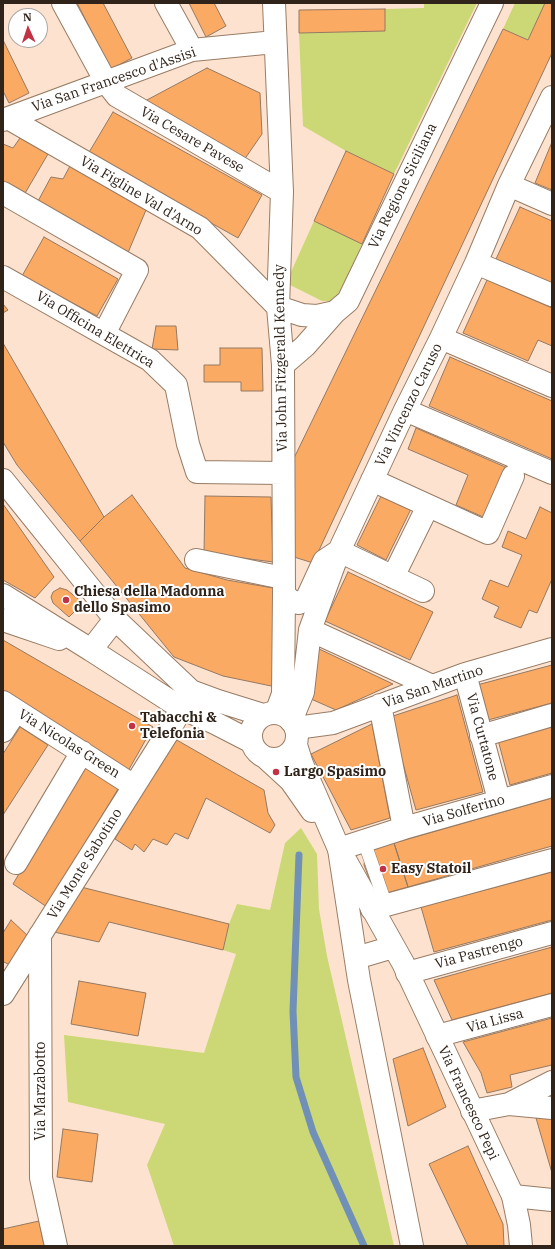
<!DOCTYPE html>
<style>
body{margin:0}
#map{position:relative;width:555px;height:1249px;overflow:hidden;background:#fde3cf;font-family:"IBM Plex Serif",serif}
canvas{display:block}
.frame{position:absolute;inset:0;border:4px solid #30241a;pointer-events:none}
.north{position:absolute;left:8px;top:8px;width:40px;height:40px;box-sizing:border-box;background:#fff;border:1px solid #aca7a3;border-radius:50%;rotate:357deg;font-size:11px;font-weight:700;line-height:16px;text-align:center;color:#30241a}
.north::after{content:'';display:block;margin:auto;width:14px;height:18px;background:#c23244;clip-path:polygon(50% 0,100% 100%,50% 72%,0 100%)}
</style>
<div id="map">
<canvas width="555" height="1249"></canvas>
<div class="frame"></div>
<div class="north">N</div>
</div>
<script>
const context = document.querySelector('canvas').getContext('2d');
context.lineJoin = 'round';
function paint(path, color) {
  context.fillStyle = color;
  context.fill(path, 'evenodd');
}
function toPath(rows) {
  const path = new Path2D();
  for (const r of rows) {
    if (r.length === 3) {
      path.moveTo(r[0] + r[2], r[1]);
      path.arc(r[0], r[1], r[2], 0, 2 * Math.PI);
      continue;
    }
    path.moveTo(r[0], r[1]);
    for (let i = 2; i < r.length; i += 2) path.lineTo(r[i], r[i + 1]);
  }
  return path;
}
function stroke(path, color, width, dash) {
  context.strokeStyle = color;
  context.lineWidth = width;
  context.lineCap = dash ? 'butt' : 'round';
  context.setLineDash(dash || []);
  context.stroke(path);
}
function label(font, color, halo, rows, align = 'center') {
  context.font = font + ' "IBM Plex Serif",serif';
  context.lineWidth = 4;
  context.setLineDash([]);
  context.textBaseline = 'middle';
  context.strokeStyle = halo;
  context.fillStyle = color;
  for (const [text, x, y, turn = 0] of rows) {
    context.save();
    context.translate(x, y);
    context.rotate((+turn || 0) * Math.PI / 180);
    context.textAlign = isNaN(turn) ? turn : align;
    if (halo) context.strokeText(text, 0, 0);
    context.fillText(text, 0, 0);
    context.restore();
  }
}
paint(toPath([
 [424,3,477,3,394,174,346,151,303,126,299,33,385,31,385,9,424,8],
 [515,3,545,3,528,40,503,29],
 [314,221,362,244,339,296,330,301,322,301,286,283],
 [301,828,317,854,319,909,327,956,394,1246,174,1246,147,1165,165,1124,68,1102,64,1035,204,1053,236,954,223,950,229,924,237,904,270,910,285,843]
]), '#cbd875');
stroke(toPath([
 [299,855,293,1011,296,1077,313,1132,364,1246]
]), '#7090b8', 7);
const building = toPath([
 [77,3,103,3,132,58,111,69,77,3],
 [189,3,214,3,226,26,206,37,189,3],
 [545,3,552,3,552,53,313,563,291,556,294,458,503,29,528,40,545,3],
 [385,9,385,31,299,33,299,10,385,9],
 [3,40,29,93,9,103,3,91,3,40],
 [207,68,260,93,262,134,244,160,145,101,207,68],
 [113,112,262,195,238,238,88,154,113,112],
 [20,138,48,154,24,195,3,183,3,144,13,148,20,138],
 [552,142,552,190,535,183,552,142],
 [346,151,394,174,362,244,314,221,346,151],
 [70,166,146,210,127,255,37,203,51,177,63,179,70,166],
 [520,207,552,221,552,283,496,259,520,207],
 [44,237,118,279,97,316,22,276,44,237],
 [487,280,552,308,552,346,538,340,528,361,463,333,487,280],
 [3,304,8,310,3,313,3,304],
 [156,326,176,326,178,350,152,349,156,326],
 [3,343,104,517,80,541,17,465,3,442,3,343],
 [220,348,262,348,263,391,241,391,241,382,204,382,204,365,220,365,220,348],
 [450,357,552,401,552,459,429,406,450,357],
 [416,428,512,470,490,520,456,505,468,475,408,449,416,428],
 [382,494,411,509,386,560,357,545,382,494],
 [132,495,185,568,227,580,273,588,276,687,223,676,174,657,80,541,104,517,132,495],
 [205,496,271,497,273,562,204,553,205,496],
 [3,504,54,577,35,598,3,580,3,504],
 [540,507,552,513,552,579,537,613,529,610,521,628,494,617,499,607,482,599,490,580,508,587,522,555,502,547,508,531,526,539,540,507],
 [348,572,433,612,410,660,325,621,348,572],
 [60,588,67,590,83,603,69,617,53,603,51,597,53,592,60,588],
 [3,640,153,727,128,771,3,691,3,640],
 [315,647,393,684,336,710,311,699,315,647],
 [552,665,552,703,488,720,477,685,552,665],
 [457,695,483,792,416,810,390,717,457,695],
 [372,724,390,818,351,830,311,754,372,724],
 [552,725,552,773,510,785,498,740,552,725],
 [20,727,48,745,3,815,3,754,20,727],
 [175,739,264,790,268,813,275,825,270,833,206,798,188,839,175,833,167,845,153,839,144,852,135,844,132,850,115,839,175,739],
 [83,766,118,789,47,907,13,884,83,766],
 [552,798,552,846,408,887,394,843,552,798],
 [394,843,408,887,376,896,364,865,366,851,394,843],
 [552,872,552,920,434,952,421,907,552,872],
 [81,887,229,924,223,950,109,922,99,942,54,932,81,887],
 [11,920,28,936,10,965,4,962,3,964,3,933,11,920],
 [552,947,552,993,452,1020,434,980,552,947],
 [79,981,146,993,138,1036,71,1024,79,981],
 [552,1018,552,1065,510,1075,512,1087,487,1093,481,1073,463,1042,552,1018],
 [423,1048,446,1107,408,1126,393,1059,423,1048],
 [536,1118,552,1119,552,1173,536,1118],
 [63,1129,98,1134,92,1182,57,1177,63,1129],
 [468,1146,503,1224,504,1246,468,1246,429,1164,468,1146],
 [39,1221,44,1246,3,1246,3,1229,39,1221]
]);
paint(building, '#fbaa64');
stroke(building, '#957861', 1);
const lane = toPath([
 [364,841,386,905]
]);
const street = toPath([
 [63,3,106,82,117,96,282,192],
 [166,3,192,50],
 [274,3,282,192,278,307,283,365,284,594,283,694,276,713],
 [8,118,200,228,278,307,302,315,317,316,335,312,348,301,492,3],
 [3,120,192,50,275,42],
 [509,185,552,204],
 [3,193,137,270,104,334],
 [476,263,552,295],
 [3,277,150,360,176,385,188,444,197,472,283,473],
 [441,338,552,386],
 [283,365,305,346,335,312],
 [405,410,552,473],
 [372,480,488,533,513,476],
 [196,560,283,578],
 [393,577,428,506],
 [284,594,291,601,299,603,306,600,324,561,339,551,423,591],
 [310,630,432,686],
 [465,674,499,800],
 [3,702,134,786],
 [380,705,404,828],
 [291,721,303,692,310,630,339,551,405,410,441,338,476,263,509,185,552,97],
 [296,728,333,723,465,674,552,649],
 [3,731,16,711],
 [481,736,552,715],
 [16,863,82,752],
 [372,909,552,860],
 [40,935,41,1178,56,1246],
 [407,973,552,933],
 [3,994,167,734,190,693],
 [437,1036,552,1005],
 [509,1104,552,1082],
 [472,1111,509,1104,552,1108],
 [513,1196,552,1200],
 [412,1246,359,980,339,849,404,828,552,786]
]);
const secondary = toPath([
 [3,480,115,619],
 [3,595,91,650],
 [3,620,59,639],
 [274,736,23],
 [250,741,215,723,181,708,91,650,115,619,191,691,218,701,263,715],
 [296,745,302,764,339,849,403,963,513,1196,519,1225,521,1246],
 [267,759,291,781,312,811],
 [356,958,393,947]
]);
stroke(lane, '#997c65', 14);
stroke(street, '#997c65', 24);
stroke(secondary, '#997c65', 24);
stroke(lane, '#fff', 13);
stroke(street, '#fff', 22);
stroke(secondary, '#fff', 22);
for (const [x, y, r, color] of [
 [66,600,4,"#c23244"],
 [132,726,4,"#c23244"],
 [276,772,4,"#c23244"],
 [383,869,4,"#c23244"]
]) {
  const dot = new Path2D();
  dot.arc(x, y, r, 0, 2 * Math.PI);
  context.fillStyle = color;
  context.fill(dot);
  stroke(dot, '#fff', 1.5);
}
label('14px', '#30241a', '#fff', [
 ["Via San Francesco d'Assisi",114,80,-19],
 ["Via Cesare Pavese",192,140,30],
 ["Via Regione Siciliana",403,186,-64],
 ["Via Figline Val d'Arno",141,196,31],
 ["Via Officina Elettrica",95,330,31],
 ["Via John Fitzgerald Kennedy",281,358,-91],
 ["Via Vincenzo Caruso",409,405,-64],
 ["Via San Martino",433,687,-19],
 ["Via Curtatone",482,737,75],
 ["Via Nicolas Green",69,744,32],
 ["Via Solferino",464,811,-16],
 ["Via Monte Sabotino",85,864,-58],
 ["Via Pastrengo",479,953,-15],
 ["Via Lissa",495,1021,-15],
 ["Via Marzabotto",41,1091,-90],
 ["Via Francesco Pepi",468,1103,65]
]);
label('bold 14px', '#30241a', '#fff', [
 ["Chiesa della Madonna",74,592],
 ["dello Spasimo",74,608],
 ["Tabacchi &",140,718],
 ["Telefonia",140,734],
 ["Largo Spasimo",284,772],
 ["Easy Statoil",391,869]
], 'left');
</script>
